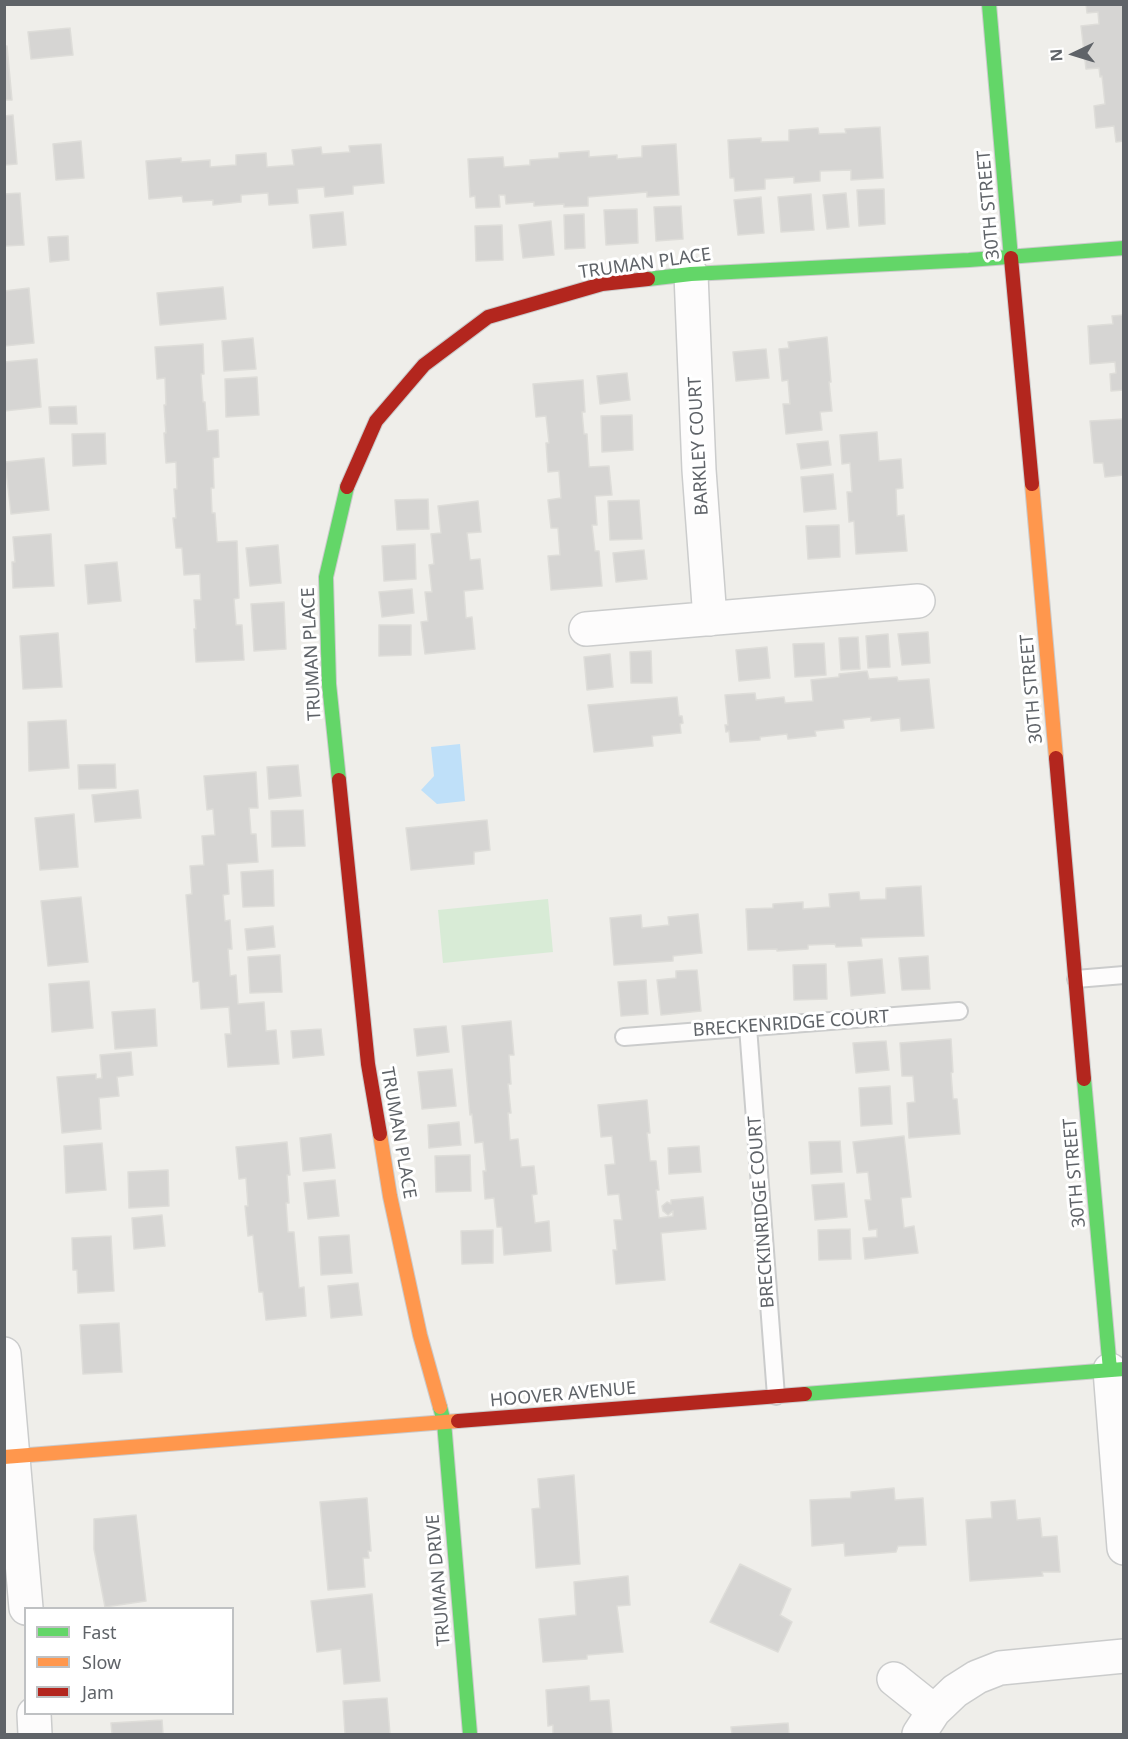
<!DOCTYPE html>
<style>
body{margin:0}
#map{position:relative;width:1128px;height:1739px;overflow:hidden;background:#efeeea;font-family:"Noto Sans",sans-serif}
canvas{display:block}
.frame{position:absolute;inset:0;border:6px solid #5f6368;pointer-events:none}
.legend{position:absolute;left:24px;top:1607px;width:210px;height:108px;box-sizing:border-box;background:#fff;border:2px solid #bfc1c3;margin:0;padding:8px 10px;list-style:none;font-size:18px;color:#5f6368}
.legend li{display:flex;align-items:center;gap:12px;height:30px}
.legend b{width:30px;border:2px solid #bfc1c3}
.north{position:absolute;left:1044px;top:24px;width:60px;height:60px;-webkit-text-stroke:4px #fff;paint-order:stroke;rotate:266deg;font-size:16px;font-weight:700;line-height:24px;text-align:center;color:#5f6368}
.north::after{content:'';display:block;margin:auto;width:21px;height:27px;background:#5f6368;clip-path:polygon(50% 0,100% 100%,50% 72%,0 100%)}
</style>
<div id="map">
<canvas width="1128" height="1739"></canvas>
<div class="frame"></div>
<ul class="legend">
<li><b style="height:8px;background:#63d668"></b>Fast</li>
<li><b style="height:8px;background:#ff974d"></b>Slow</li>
<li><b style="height:8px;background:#b3261e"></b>Jam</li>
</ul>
<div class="north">N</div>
</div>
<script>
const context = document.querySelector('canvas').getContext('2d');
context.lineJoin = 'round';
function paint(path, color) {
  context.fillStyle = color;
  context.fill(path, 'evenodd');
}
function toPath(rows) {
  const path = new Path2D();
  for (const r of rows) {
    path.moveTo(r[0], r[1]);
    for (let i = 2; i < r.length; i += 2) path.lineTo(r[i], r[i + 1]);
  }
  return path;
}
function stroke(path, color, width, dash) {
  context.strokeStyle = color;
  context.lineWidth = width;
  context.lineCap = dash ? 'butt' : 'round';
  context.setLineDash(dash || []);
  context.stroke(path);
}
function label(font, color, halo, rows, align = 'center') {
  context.font = font + ' "Noto Sans",sans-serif';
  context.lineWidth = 6;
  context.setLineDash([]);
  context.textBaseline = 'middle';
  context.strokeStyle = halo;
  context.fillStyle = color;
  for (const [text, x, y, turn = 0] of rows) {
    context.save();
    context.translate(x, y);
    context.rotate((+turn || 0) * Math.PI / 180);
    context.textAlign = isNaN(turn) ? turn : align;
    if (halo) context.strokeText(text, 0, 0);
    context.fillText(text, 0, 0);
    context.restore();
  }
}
paint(toPath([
 [548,899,553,952,443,963,438,910]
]), '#d8ebd6');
paint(toPath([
 [460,744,465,801,437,804,421,790,434,776,431,747]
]), '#bfe0f9');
const building = toPath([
 [1086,4,1124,4,1124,141,1116,142,1114,126,1096,128,1094,106,1105,104,1102,76,1100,77,1099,68,1086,69,1081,26,1099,24,1098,12,1087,13,1086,4],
 [70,28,73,55,31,59,28,32,70,28],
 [4,46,7,46,12,100,4,100,4,46],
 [13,115,17,164,4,165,4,116,13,115],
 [880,127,883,178,851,180,851,170,820,171,820,181,794,183,794,177,765,179,765,189,735,191,734,178,730,178,728,140,761,138,761,142,789,141,789,130,818,128,819,134,846,133,845,129,880,127],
 [81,141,84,178,56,180,53,144,81,141],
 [381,144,384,183,353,186,353,194,325,197,324,187,297,189,298,203,269,205,268,193,241,195,241,202,213,205,213,200,183,202,182,196,149,199,146,161,181,158,181,162,210,160,210,167,236,165,236,155,266,153,267,167,294,165,292,150,321,147,322,154,350,152,349,146,381,144],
 [676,144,679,195,647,197,647,192,588,197,588,206,564,207,564,204,534,206,534,202,506,204,505,195,499,195,500,207,476,208,475,196,470,197,468,159,503,157,504,167,530,165,530,160,559,158,559,153,589,151,589,157,617,155,617,159,642,157,642,146,676,144],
 [884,189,885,224,859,226,857,190,884,189],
 [20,193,24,245,4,246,4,194,20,193],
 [846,193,849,227,827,229,823,195,846,193],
 [811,194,814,230,781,232,778,197,811,194],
 [761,197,764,233,738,235,734,200,761,197],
 [681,206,683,239,656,241,654,207,681,206],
 [637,209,638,243,606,245,604,210,637,209],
 [343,212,346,245,313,248,310,215,343,212],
 [584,214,585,248,565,249,564,215,584,214],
 [551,221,554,255,523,258,519,225,551,221],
 [502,225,503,260,476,261,475,226,502,225],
 [68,236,69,260,50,262,48,237,68,236],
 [223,287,226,319,160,325,157,293,223,287],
 [29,288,34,343,4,346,4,291,29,288],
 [1124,315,1124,390,1111,391,1110,374,1116,373,1115,362,1090,364,1088,326,1113,324,1112,316,1124,315],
 [827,337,831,382,829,382,832,411,820,412,822,430,786,434,783,404,790,404,788,380,782,381,779,349,789,348,788,342,827,337],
 [253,338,256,369,224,371,222,341,253,338],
 [203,344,204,374,201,374,203,402,205,402,207,431,218,430,219,457,213,458,214,488,211,488,212,513,215,513,217,542,237,541,239,598,234,599,236,625,242,625,244,660,196,662,194,629,196,629,194,600,201,600,200,574,184,575,182,548,176,548,173,518,176,518,174,489,177,489,176,462,166,463,164,433,166,433,164,405,166,405,165,378,157,379,155,347,203,344],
 [766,349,769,378,736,381,733,352,766,349],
 [37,359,41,407,4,411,4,362,37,359],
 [627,373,630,400,600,404,597,376,627,373],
 [257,377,259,415,226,417,225,379,257,377],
 [583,380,585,412,582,412,584,434,587,434,589,467,609,466,612,495,595,496,597,525,592,525,595,551,599,551,602,586,551,590,548,556,560,555,558,528,551,528,548,500,561,498,559,471,548,472,546,443,549,443,546,416,536,417,533,384,583,380],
 [76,406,77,424,50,424,49,407,76,406],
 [632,415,633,450,602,452,601,416,632,415],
 [1124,419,1124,475,1105,477,1103,463,1094,463,1090,421,1124,419],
 [877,432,879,461,901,459,903,488,896,489,897,516,904,515,907,551,856,554,854,521,849,522,847,492,852,492,850,463,842,464,840,435,877,432],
 [105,433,106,464,73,466,72,434,105,433],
 [828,441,831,465,801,469,797,444,828,441],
 [44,458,49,510,11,514,5,462,44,458],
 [833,474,836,509,804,512,801,477,833,474],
 [428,499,429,529,397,530,395,500,428,499],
 [639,500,642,539,610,540,608,501,639,500],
 [478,501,481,532,467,533,470,560,480,559,483,589,464,591,466,618,472,617,475,649,425,654,421,622,428,621,425,592,432,592,429,565,434,564,431,534,441,533,438,506,478,501],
 [839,525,840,557,808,559,806,526,839,525],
 [51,534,54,586,13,588,12,562,15,562,13,537,51,534],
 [415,544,416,579,384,581,382,546,415,544],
 [278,545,281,583,250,586,246,548,278,545],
 [644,550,647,579,616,582,613,553,644,550],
 [117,562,121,601,88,604,85,565,117,562],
 [412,589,414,613,382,617,379,592,412,589],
 [284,602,286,649,254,651,251,604,284,602],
 [379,625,411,625,411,655,379,656,379,625],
 [928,632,930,663,902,665,898,634,928,632],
 [58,633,62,687,23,689,20,636,58,633],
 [888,634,890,667,868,668,866,636,888,634],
 [858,637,860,669,841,670,839,638,858,637],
 [824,643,826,675,795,677,793,644,824,643],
 [767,647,770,678,739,681,736,650,767,647],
 [651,651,652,683,631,683,630,652,651,651],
 [610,654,613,687,587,690,584,657,610,654],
 [867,671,869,679,897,677,898,681,929,679,934,728,901,731,900,718,871,721,871,717,843,720,844,728,815,731,816,736,788,739,787,734,760,737,760,740,730,742,729,731,726,732,725,725,728,725,725,695,755,693,756,700,784,697,785,703,813,701,811,680,839,677,839,674,867,671],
 [677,697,679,716,682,716,683,723,680,724,681,733,652,736,653,746,594,752,588,705,677,697],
 [66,720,69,768,29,771,28,722,66,720],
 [115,764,116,788,79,789,78,765,115,764],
 [298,765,301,796,269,799,267,767,298,765],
 [256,772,258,808,249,808,251,834,256,834,258,862,227,864,229,894,223,895,225,921,230,920,232,949,228,949,230,976,236,975,238,1004,264,1002,266,1031,276,1030,279,1064,228,1067,225,1034,231,1034,229,1007,201,1009,199,981,193,982,186,895,192,894,190,866,204,865,202,836,215,835,213,809,207,810,204,776,256,772],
 [138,790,141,818,95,822,92,795,138,790],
 [303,810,305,846,272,847,271,811,303,810],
 [74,814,78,867,40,870,35,818,74,814],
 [487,820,490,850,474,852,474,864,411,870,406,828,487,820],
 [273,870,274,906,243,907,241,872,273,870],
 [921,886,924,936,861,938,862,946,836,947,835,944,808,945,808,949,777,951,777,949,748,950,746,909,773,908,773,904,803,902,803,909,830,907,829,894,859,892,860,900,886,899,886,888,921,886],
 [81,897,88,962,48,966,41,901,81,897],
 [698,914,702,953,673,956,673,961,614,965,610,918,641,915,642,928,669,925,668,917,698,914],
 [273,926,275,947,247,950,245,929,273,926],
 [280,955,282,992,250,993,248,957,280,955],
 [928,956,930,989,902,990,899,958,928,956],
 [882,959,885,993,851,996,848,962,882,959],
 [826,964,827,999,794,1000,793,965,826,964],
 [697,970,701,1011,661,1015,657,980,676,978,676,971,697,970],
 [646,980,648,1014,621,1016,618,982,646,980],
 [89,981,93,1028,52,1032,49,984,89,981],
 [155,1009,157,1046,115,1049,112,1012,155,1009],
 [511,1021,514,1055,509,1055,511,1084,508,1084,511,1113,508,1113,510,1140,518,1139,521,1167,534,1166,537,1194,532,1195,535,1223,549,1221,551,1251,504,1255,502,1227,497,1227,494,1198,485,1199,483,1171,486,1171,483,1142,475,1143,472,1114,470,1115,462,1026,511,1021],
 [446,1026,449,1052,417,1056,414,1029,446,1026],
 [321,1029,324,1055,293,1058,291,1031,321,1029],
 [951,1039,953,1072,951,1073,953,1099,957,1099,960,1134,909,1138,907,1103,915,1102,913,1076,902,1076,900,1043,951,1039],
 [886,1041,889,1070,856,1073,853,1043,886,1041],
 [131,1052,133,1075,117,1077,119,1096,99,1098,101,1129,62,1133,57,1077,96,1074,96,1079,102,1078,100,1055,131,1052],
 [452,1069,456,1106,422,1109,418,1072,452,1069],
 [890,1086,892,1124,861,1126,859,1088,890,1086],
 [647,1100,650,1133,647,1133,650,1161,656,1161,659,1190,656,1190,659,1218,673,1216,673,1211,668,1215,663,1211,662,1206,667,1202,671,1204,671,1200,703,1197,706,1229,661,1233,665,1280,616,1284,613,1250,617,1250,614,1220,622,1220,619,1194,608,1195,605,1165,615,1164,612,1136,601,1137,598,1105,647,1100],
 [459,1122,461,1145,429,1148,428,1125,459,1122],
 [331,1134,335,1168,303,1171,300,1138,331,1134],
 [904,1136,911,1197,901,1198,904,1228,914,1226,918,1253,865,1259,863,1238,877,1237,877,1229,869,1230,865,1200,871,1200,868,1172,857,1173,853,1142,904,1136],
 [840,1141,842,1172,811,1174,809,1142,840,1141],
 [287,1142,290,1175,287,1175,289,1203,286,1203,288,1232,294,1232,299,1288,304,1287,306,1316,266,1320,263,1292,259,1292,253,1235,248,1236,245,1206,248,1206,246,1178,239,1179,236,1147,287,1142],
 [102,1143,106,1190,66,1193,64,1146,102,1143],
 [699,1146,701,1172,669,1174,668,1148,699,1146],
 [470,1155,471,1191,436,1192,435,1156,470,1155],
 [168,1170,169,1206,129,1208,128,1172,168,1170],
 [335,1180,339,1216,308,1219,304,1183,335,1180],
 [844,1183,847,1217,815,1220,812,1185,844,1183],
 [162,1215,165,1246,134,1249,132,1218,162,1215],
 [850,1229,851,1259,819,1260,818,1230,850,1229],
 [493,1230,493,1263,462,1264,461,1231,493,1230],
 [349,1235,352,1273,321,1275,319,1237,349,1235],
 [111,1236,114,1291,78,1293,77,1270,73,1270,72,1238,111,1236],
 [358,1283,362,1315,331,1318,328,1286,358,1283],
 [119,1323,122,1372,83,1374,80,1325,119,1323],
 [574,1475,580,1564,536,1568,532,1509,540,1508,538,1479,574,1475],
 [894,1488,895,1500,923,1498,926,1545,898,1546,896,1552,845,1556,844,1543,812,1546,810,1500,851,1498,851,1492,894,1488],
 [367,1498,371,1551,368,1551,369,1558,363,1558,365,1587,328,1590,320,1502,367,1498],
 [1015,1500,1017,1520,1040,1518,1042,1537,1057,1536,1060,1572,1042,1572,1043,1576,970,1581,966,1520,992,1518,991,1502,1015,1500],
 [136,1515,146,1601,105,1607,94,1549,94,1519,136,1515],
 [740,1564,791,1589,780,1615,792,1622,778,1652,710,1622,740,1564],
 [628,1576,630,1605,617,1606,623,1652,587,1655,587,1659,543,1662,539,1619,576,1615,574,1582,628,1576],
 [372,1594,380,1681,344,1684,341,1649,317,1652,311,1601,372,1594],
 [589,1686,590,1701,609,1700,612,1734,553,1734,553,1725,548,1726,546,1690,589,1686],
 [387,1698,390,1734,345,1734,343,1701,387,1698],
 [162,1720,163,1734,112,1734,111,1723,162,1720],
 [788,1723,789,1734,732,1734,731,1727,788,1723]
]);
paint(building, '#d6d5d3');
stroke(building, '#deddd9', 1.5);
const lane = toPath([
 [1076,979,1124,975],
 [748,1027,776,1396],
 [624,1037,959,1011]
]);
const street = toPath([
 [691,274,699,470,710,619],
 [586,629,918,601],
 [4,1354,26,1608],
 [1110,1370,1124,1548],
 [894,1679,934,1711],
 [34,1714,35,1734],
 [919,1734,934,1711,955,1691,977,1677,1000,1668,1124,1656]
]);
const fast = toPath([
 [989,4,1011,258],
 [648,279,691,274,969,260,1124,248],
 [339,780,329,684,326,577,347,487],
 [1084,1079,1110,1370],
 [805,1394,1124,1369],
 [440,1407,444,1422,470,1734]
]);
const slow = toPath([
 [1032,484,1056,758],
 [380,1134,390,1196,420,1335,440,1407],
 [4,1457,458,1421]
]);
const jam = toPath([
 [1011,258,1032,484],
 [347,487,376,421,424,365,488,317,602,284,648,279],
 [1056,758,1084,1079],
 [339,780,368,1064,380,1134],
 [458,1421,805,1394]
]);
stroke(lane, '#cbcccc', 20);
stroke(street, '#cbcccc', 36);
stroke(fast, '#cacacb', 16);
stroke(slow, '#cacacb', 16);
stroke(jam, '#cacacb', 16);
stroke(lane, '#fdfcfc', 16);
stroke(street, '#fdfcfc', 33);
stroke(fast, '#63d668', 14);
stroke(slow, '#ff974d', 14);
stroke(jam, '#b3261e', 14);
label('18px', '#5f6368', '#fff', [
 ["30TH STREET",989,205,-95],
 ["TRUMAN PLACE",645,264,-8],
 ["BARKLEY COURT",699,446,-93],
 ["TRUMAN PLACE",312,654,-93],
 ["30TH STREET",1032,689,-95],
 ["BRECKENRIDGE COURT",791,1024,-4],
 ["TRUMAN PLACE",398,1133,80],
 ["30TH STREET",1075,1173,-95],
 ["BRECKINRIDGE COURT",762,1212,-94],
 ["HOOVER AVENUE",563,1395,-5],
 ["TRUMAN DRIVE",439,1580,-95]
]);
</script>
